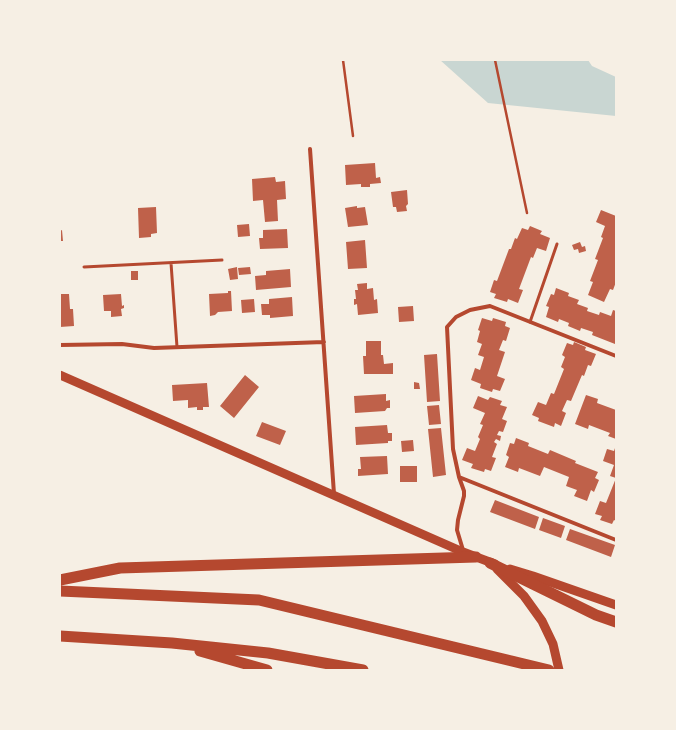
<!DOCTYPE html>
<style>
body{margin:0}
#map{position:relative;width:676px;height:730px;overflow:hidden;background:#f6efe4;font-family:Raleway,sans-serif}
canvas{display:block}
.frame{position:absolute;inset:0;border:61px solid #f6efe4;pointer-events:none}
</style>
<div id="map">
<canvas width="676" height="730"></canvas>
<div class="frame"></div>
</div>
<script>
const context = document.querySelector('canvas').getContext('2d');
context.lineJoin = 'round';
function paint(path, color) {
  context.fillStyle = color;
  context.fill(path, 'evenodd');
}
function toPath(rows) {
  const path = new Path2D();
  for (const r of rows) {
    path.moveTo(r[0], r[1]);
    for (let i = 2; i < r.length; i += 2) path.lineTo(r[i], r[i + 1]);
  }
  return path;
}
function stroke(path, color, width, dash) {
  context.strokeStyle = color;
  context.lineWidth = width;
  context.lineCap = dash ? 'butt' : 'round';
  context.setLineDash(dash || []);
  context.stroke(path);
}
paint(toPath([
 [440,60,588,60,592,66,616,77,616,116,488,103]
]), '#c9d6d2');
paint(toPath([
 [375,163,376,178,380,177,381,183,370,184,370,187,361,187,361,184,346,185,345,165],
 [275,177,276,182,285,181,286,199,277,200,278,221,265,222,263,200,253,201,252,179],
 [407,190,408,204,406,206,407,211,397,212,396,207,393,207,391,192],
 [357,206,357,208,365,207,368,225,348,227,345,208],
 [156,207,157,233,151,234,151,237,139,238,138,208],
 [601,210,616,216,616,282,613,290,610,289,604,302,588,295,593,282,590,281,598,260,595,259,603,238,601,237,605,226,596,222],
 [249,224,250,236,238,237,237,225],
 [530,226,542,231,540,234,550,238,546,251,537,248,533,258,531,257,519,289,523,290,518,303,508,299,507,302,494,298,496,294,490,292,494,280,497,281,509,249,511,249,515,238,517,239,522,228,528,230],
 [287,229,288,248,260,249,259,238,263,238,263,230],
 [62,230,63,241,60,241,60,231],
 [365,240,367,268,348,269,346,242],
 [580,242,582,247,585,246,586,251,579,253,578,249,574,250,572,245],
 [237,267,238,279,230,280,228,269],
 [250,267,251,274,239,275,238,268],
 [290,269,291,287,256,290,255,276,266,275,266,271],
 [131,271,138,271,138,280,131,280],
 [367,283,367,289,373,288,374,300,377,299,378,313,358,315,357,304,354,305,354,299,356,299,355,290,358,290,357,284],
 [556,288,569,293,568,296,579,300,577,304,588,308,587,311,599,315,600,312,611,316,613,310,616,311,616,341,615,344,592,335,593,332,581,328,580,331,568,326,569,323,559,319,558,322,546,317,549,307,546,306,551,294,554,295],
 [228,291,231,291,232,311,218,312,215,315,210,316,209,294,228,293],
 [60,294,69,294,70,309,73,309,74,326,60,327],
 [121,294,122,306,124,305,124,308,121,309,122,316,111,317,111,311,104,311,103,295],
 [292,297,293,316,270,318,270,315,262,315,261,304,269,304,269,299],
 [254,299,255,312,242,313,241,300],
 [413,306,414,321,399,322,398,307],
 [482,318,492,321,493,318,506,322,505,326,510,328,506,341,503,340,499,350,505,352,497,376,505,379,500,391,493,389,492,392,480,388,481,384,471,380,475,368,480,370,484,357,478,355,482,344,477,342,480,331,478,330],
 [366,341,381,341,381,355,383,355,384,364,393,363,393,374,364,374,363,356,366,356],
 [574,342,586,347,585,350,596,354,591,366,588,365,584,376,582,375,571,401,567,400,562,411,566,413,561,426,555,423,554,427,538,421,539,418,532,415,538,402,546,405,551,393,554,394,564,369,561,367,565,357,562,355,567,343,573,345],
 [437,354,440,401,427,402,424,355],
 [245,375,259,387,234,418,220,406],
 [414,382,419,383,420,389,414,389],
 [207,383,209,407,203,407,203,410,197,410,197,407,188,408,188,400,173,401,172,385],
 [386,394,386,401,390,400,390,408,387,408,385,411,355,413,354,396],
 [586,395,598,399,597,403,616,410,616,439,608,436,610,433,589,425,588,429,575,424],
 [478,396,488,400,490,397,502,401,500,405,507,407,502,419,507,421,503,432,499,431,497,435,501,436,500,441,496,439,494,442,497,444,492,457,496,458,491,471,485,469,484,472,471,468,473,464,462,460,467,448,475,451,480,439,478,437,483,425,480,424,485,413,473,408],
 [439,405,441,424,429,425,427,406],
 [262,422,286,431,280,445,256,436],
 [387,425,388,433,392,433,392,441,388,441,388,443,356,445,355,427],
 [441,428,446,475,433,477,428,429],
 [516,438,529,443,528,446,548,454,550,450,576,461,575,463,598,472,595,478,599,480,594,492,591,490,587,501,574,496,577,490,566,486,569,477,544,467,540,476,519,468,518,472,505,467,509,457,506,455,510,443,514,444],
 [413,440,414,451,402,452,401,441],
 [616,445,616,521,614,520,612,524,600,520,602,516,595,514,600,501,606,503,616,478,610,476,614,465,603,461,607,449,614,451],
 [387,456,388,474,358,476,358,469,361,469,360,457],
 [400,466,417,466,417,482,400,482],
 [495,500,539,517,535,529,490,512],
 [543,518,565,526,561,538,539,530],
 [570,529,615,545,611,557,566,540]
]), '#bf614a');
stroke(toPath([
 [343,60,353,136],
 [495,60,527,213]
]), '#b5482f', 2.5);
stroke(toPath([
 [171,263,177,347],
 [84,267,222,260],
 [530,322,557,244]
]), '#b5482f', 3);
stroke(toPath([
 [310,149,334,494],
 [60,345,122,344,154,348,324,342],
 [459,477,616,540],
 [463,550,457,530,458,520,464,496,464,491,459,477,453,449,447,327,456,317,470,310,490,306,616,356]
]), '#b5482f', 4);
stroke(toPath([
 [60,375,463,552,495,564],
 [497,569,524,596,542,621,553,644,559,670],
 [510,569,533,576,616,605]
]), '#b5482f', 9);
stroke(toPath([
 [490,563,596,615,616,622],
 [60,580,120,568,476,557],
 [60,591,259,600,549,670],
 [60,636,172,643,268,653,363,670],
 [200,651,267,670]
]), '#b5482f', 11);
</script>
